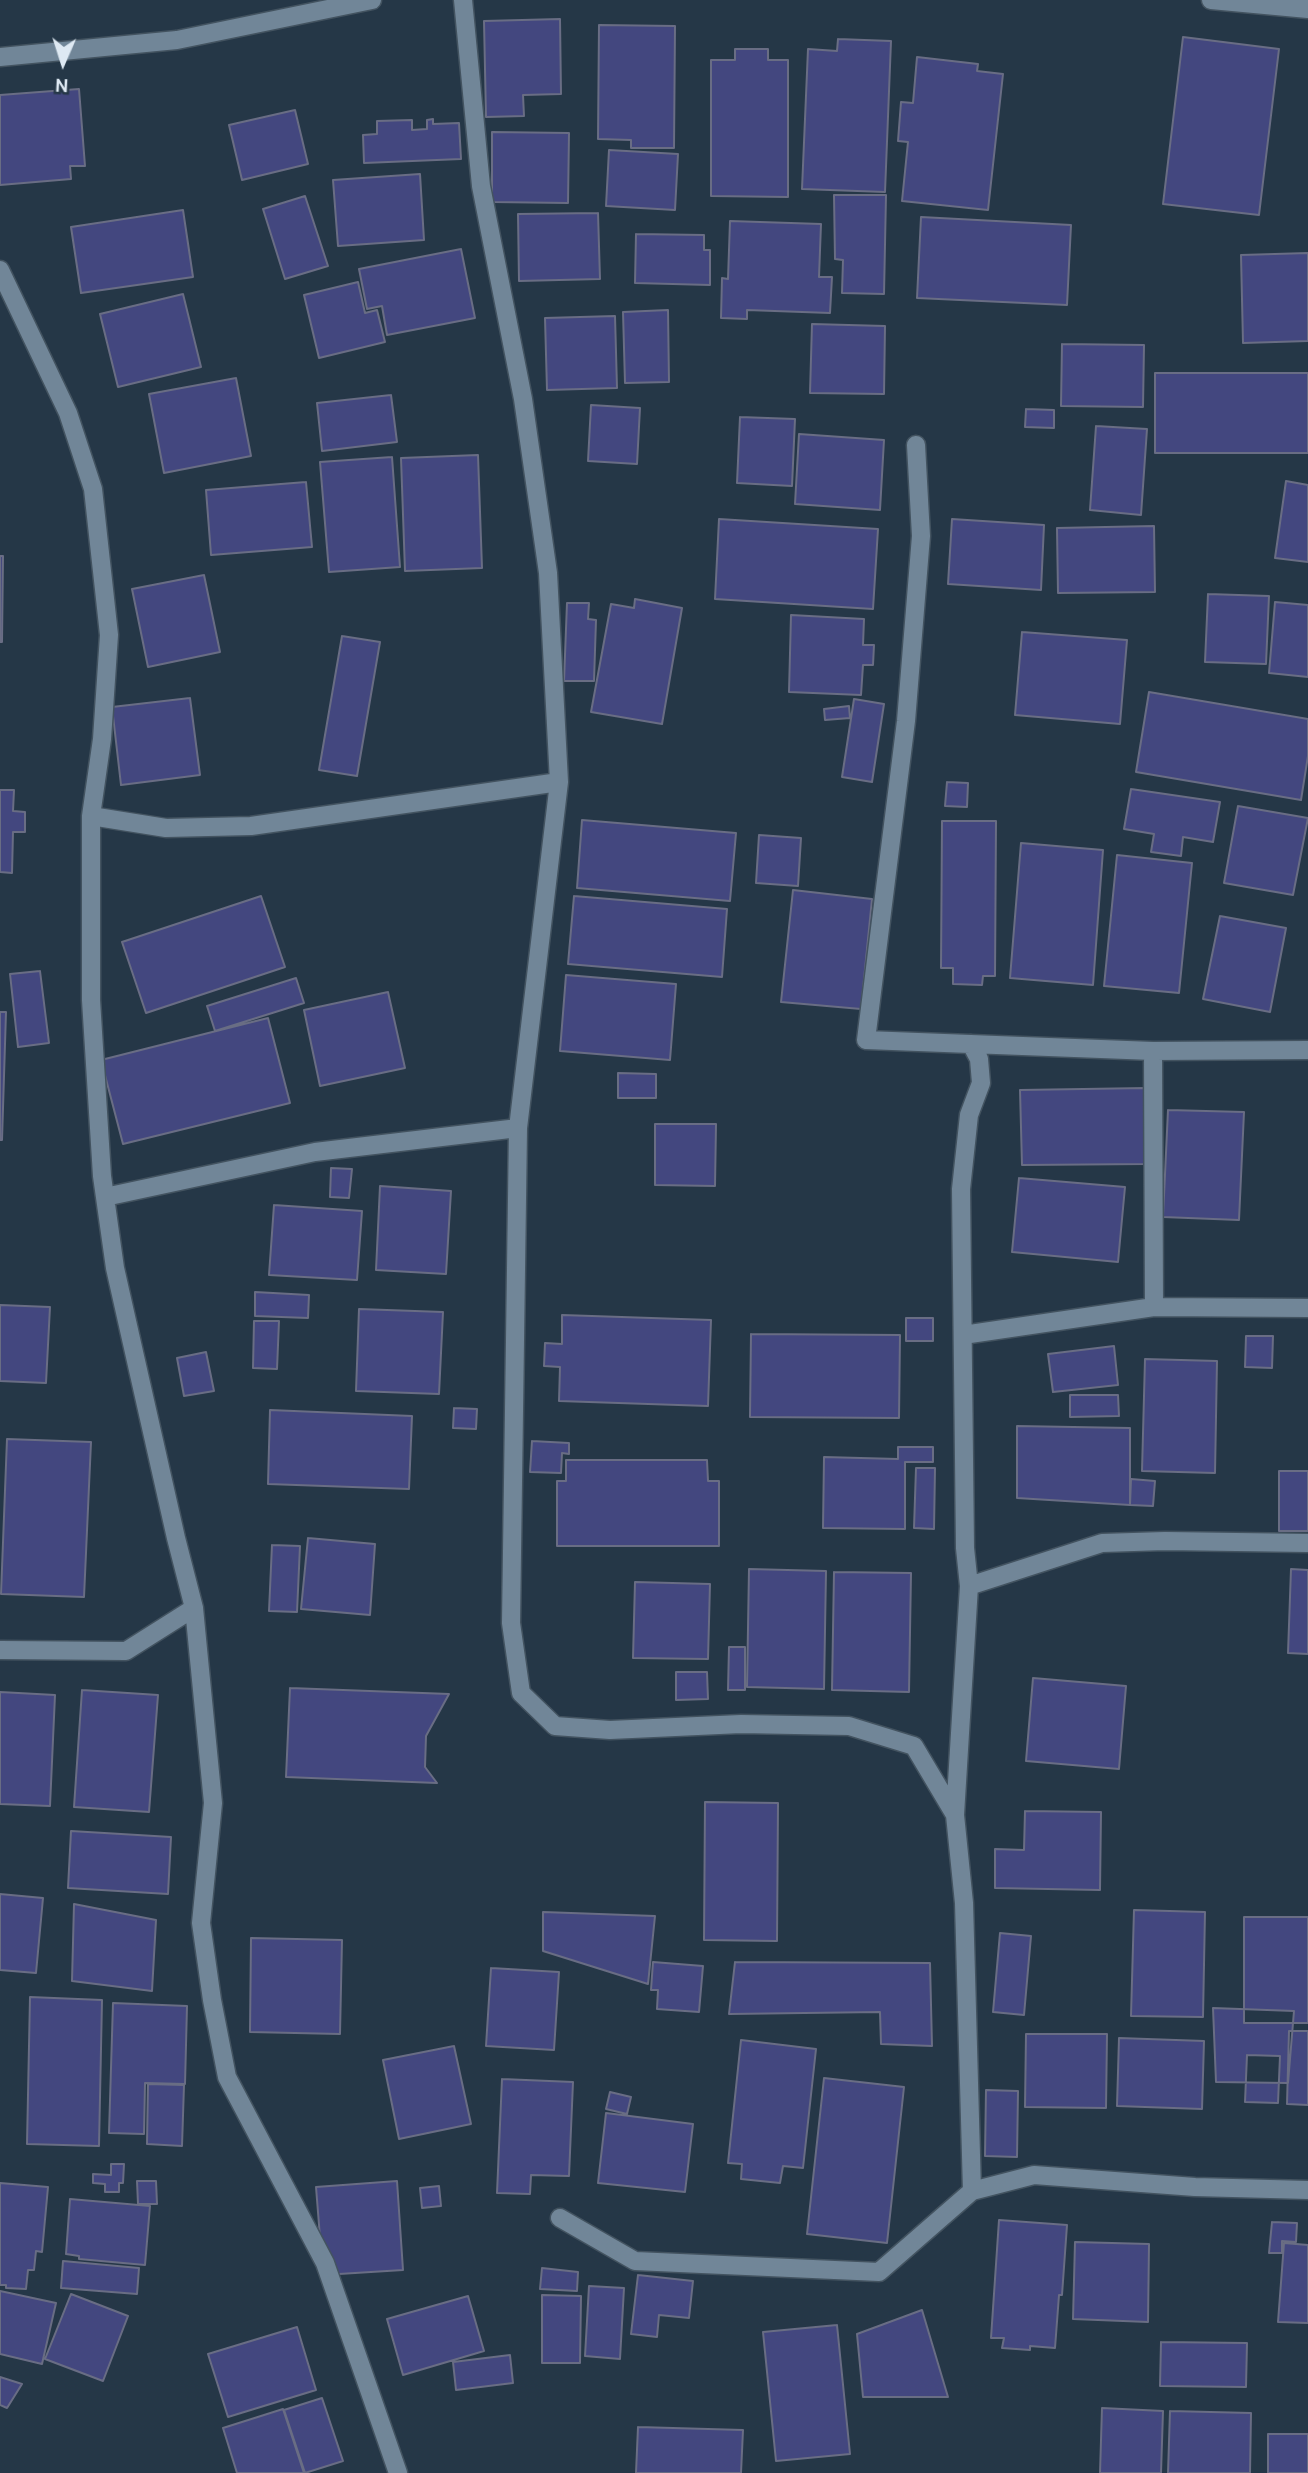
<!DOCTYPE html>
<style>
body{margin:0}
#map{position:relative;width:1308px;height:2473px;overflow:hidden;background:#253747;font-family:Overpass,sans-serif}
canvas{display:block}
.north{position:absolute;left:28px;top:28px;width:70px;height:70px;-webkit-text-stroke:5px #253747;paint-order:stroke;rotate:183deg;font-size:19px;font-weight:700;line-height:28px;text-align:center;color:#dee9f3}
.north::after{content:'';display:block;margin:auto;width:24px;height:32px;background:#dee9f3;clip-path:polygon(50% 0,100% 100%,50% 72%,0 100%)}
</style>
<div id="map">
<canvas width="1308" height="2473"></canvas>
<div class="north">N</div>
</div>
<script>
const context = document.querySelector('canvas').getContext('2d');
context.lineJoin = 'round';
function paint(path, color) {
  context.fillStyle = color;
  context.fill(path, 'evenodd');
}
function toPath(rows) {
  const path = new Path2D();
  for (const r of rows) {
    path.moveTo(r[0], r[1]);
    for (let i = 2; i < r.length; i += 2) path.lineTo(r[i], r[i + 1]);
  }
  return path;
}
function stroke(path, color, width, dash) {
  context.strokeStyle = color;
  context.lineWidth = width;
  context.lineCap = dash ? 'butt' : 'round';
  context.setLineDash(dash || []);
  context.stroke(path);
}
const building = toPath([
 [560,19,561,94,523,95,524,116,486,117,484,21,560,19],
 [599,25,675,26,674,148,631,148,631,140,598,139,599,25],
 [1183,37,1279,49,1259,215,1163,204,1183,37],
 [838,39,891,41,885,192,802,189,808,49,837,51,838,39],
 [735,49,768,49,768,60,788,60,788,197,711,196,711,60,735,60,735,49],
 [917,57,978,64,977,71,1003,74,988,210,902,201,908,142,898,141,901,102,913,103,917,57],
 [79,89,85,166,70,166,71,179,0,185,0,95,79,89],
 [295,110,308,164,242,180,229,125,295,110],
 [433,119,433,124,459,123,461,159,364,163,363,135,377,134,377,121,412,120,412,130,427,129,427,120,433,119],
 [492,132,569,133,568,203,492,202,492,132],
 [609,150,678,154,675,210,606,206,609,150],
 [420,174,424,240,338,246,333,180,420,174],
 [834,195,886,195,884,294,842,293,843,260,835,259,834,195],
 [305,196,328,266,285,279,263,209,305,196],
 [183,210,193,277,81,293,71,227,183,210],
 [598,213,600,279,519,281,518,214,598,213],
 [921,217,1071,225,1067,305,917,298,921,217],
 [730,221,821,224,819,277,832,277,830,313,747,310,747,319,721,318,722,278,728,279,730,221],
 [636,234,704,235,704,250,710,250,710,285,635,283,636,234],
 [461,249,475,318,387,335,382,306,367,309,359,269,461,249],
 [1308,253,1308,341,1243,343,1241,255,1308,253],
 [358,282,365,313,377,310,385,342,319,358,304,295,358,282],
 [183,294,201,367,118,387,100,314,183,294],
 [668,310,669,382,625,383,623,312,668,310],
 [615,316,617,388,547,390,545,318,615,316],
 [812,324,885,326,884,394,810,393,812,324],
 [1062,344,1144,345,1143,407,1061,406,1062,344],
 [1155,373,1308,373,1308,453,1155,453,1155,373],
 [236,378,251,456,164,473,149,394,236,378],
 [391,395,397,442,322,451,317,403,391,395],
 [591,405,640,408,637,464,588,461,591,405],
 [1026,409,1054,410,1054,428,1025,427,1026,409],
 [740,417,795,419,792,486,737,483,740,417],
 [1096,426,1147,429,1141,515,1090,510,1096,426],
 [799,434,884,440,880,510,795,504,799,434],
 [478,455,482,568,405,571,401,458,478,455],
 [392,457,400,567,329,572,320,462,392,457],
 [1286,481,1308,485,1308,562,1275,558,1286,481],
 [306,482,312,547,211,555,206,490,306,482],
 [719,519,878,529,873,609,715,599,719,519],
 [952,519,1044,525,1041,590,948,584,952,519],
 [1154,526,1155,592,1058,593,1057,528,1154,526],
 [0,556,3,556,2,642,0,642,0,556],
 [204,575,220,652,148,667,132,589,204,575],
 [1208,594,1269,596,1266,664,1205,662,1208,594],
 [635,599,682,608,662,724,591,712,611,604,634,608,635,599],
 [1275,602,1308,605,1308,677,1269,673,1275,602],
 [567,603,589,603,588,619,596,620,594,681,564,681,567,603],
 [791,615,864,619,863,645,874,645,873,665,863,665,861,695,789,692,791,615],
 [1022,632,1127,640,1120,724,1015,715,1022,632],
 [342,636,380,642,357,776,319,770,342,636],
 [1149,692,1308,719,1308,756,1301,800,1136,772,1149,692],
 [190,698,200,775,121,785,112,707,190,698],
 [854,699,884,704,872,782,842,777,854,699],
 [849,706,850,718,825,720,824,709,849,706],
 [947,782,968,783,967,807,945,806,947,782],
 [1131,789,1220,802,1213,842,1183,837,1181,856,1151,852,1154,834,1124,829,1131,789],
 [0,790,14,790,13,811,25,812,25,832,13,832,12,873,0,872,0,790],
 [1238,806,1308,818,1293,895,1224,883,1238,806],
 [582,820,736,833,730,901,577,888,582,820],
 [942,821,996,821,995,976,983,976,982,985,953,984,953,968,941,968,942,821],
 [759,835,801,838,798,886,756,883,759,835],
 [1021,843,1103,850,1093,985,1010,978,1021,843],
 [1117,855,1192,863,1179,993,1104,986,1117,855],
 [793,890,872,899,861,1009,781,1002,793,890],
 [261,896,285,967,146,1013,122,942,261,896],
 [574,896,727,909,722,977,568,964,574,896],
 [1220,916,1286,928,1270,1012,1203,999,1220,916],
 [40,971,49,1043,18,1047,10,974,40,971],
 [566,975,676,984,670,1060,560,1051,566,975],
 [296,978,304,1003,215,1031,207,1006,296,978],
 [388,992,405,1068,320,1086,304,1010,388,992],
 [0,1012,6,1012,2,1140,0,1140,0,1012],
 [268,1018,290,1103,123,1144,101,1060,268,1018],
 [618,1073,656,1074,656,1098,618,1098,618,1073],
 [1146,1088,1147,1164,1022,1165,1020,1090,1146,1088],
 [1168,1110,1244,1112,1239,1220,1163,1217,1168,1110],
 [655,1124,716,1124,715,1186,655,1185,655,1124],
 [331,1168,352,1169,349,1198,330,1197,331,1168],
 [1019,1178,1125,1187,1118,1262,1012,1252,1019,1178],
 [380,1186,451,1191,446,1274,376,1270,380,1186],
 [274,1205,362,1211,357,1280,269,1275,274,1205],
 [255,1292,309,1295,308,1318,255,1316,255,1292],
 [0,1305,50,1307,46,1383,0,1381,0,1305],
 [359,1309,443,1312,439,1394,356,1391,359,1309],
 [562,1315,711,1320,708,1406,559,1401,560,1367,544,1366,545,1343,562,1344,562,1315],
 [906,1318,933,1318,933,1341,906,1341,906,1318],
 [254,1321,279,1321,277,1369,253,1368,254,1321],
 [751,1334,900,1335,899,1418,750,1417,751,1334],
 [1246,1336,1273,1336,1272,1368,1245,1367,1246,1336],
 [1114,1346,1118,1385,1053,1392,1048,1354,1114,1346],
 [206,1352,214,1391,184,1396,177,1358,206,1352],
 [1145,1359,1217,1361,1215,1473,1142,1471,1145,1359],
 [1070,1395,1118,1395,1119,1416,1070,1417,1070,1395],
 [454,1408,477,1409,476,1429,453,1428,454,1408],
 [270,1410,412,1416,409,1489,268,1484,270,1410],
 [1017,1426,1130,1428,1130,1505,1017,1498,1017,1426],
 [7,1439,91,1442,84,1597,1,1594,7,1439],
 [532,1441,569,1443,569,1454,562,1453,561,1473,530,1472,532,1441],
 [898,1447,933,1447,933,1462,905,1462,905,1529,823,1528,824,1457,898,1459,898,1447],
 [566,1460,707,1460,708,1481,719,1481,719,1546,557,1546,557,1481,566,1481,566,1460],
 [916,1468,935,1468,934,1529,914,1528,916,1468],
 [1279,1471,1308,1471,1308,1531,1279,1531,1279,1471],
 [1131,1479,1155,1481,1153,1506,1130,1505,1131,1479],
 [308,1538,375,1544,370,1615,301,1609,308,1538],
 [272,1545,300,1546,297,1612,269,1611,272,1545],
 [749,1569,826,1571,824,1689,747,1687,749,1569],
 [1291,1569,1308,1570,1308,1654,1288,1653,1291,1569],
 [834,1572,911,1573,909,1692,832,1690,834,1572],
 [635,1582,710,1584,708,1659,633,1658,635,1582],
 [729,1647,745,1647,745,1690,728,1690,729,1647],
 [676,1672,707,1672,708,1699,676,1700,676,1672],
 [1033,1678,1126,1686,1119,1769,1026,1761,1033,1678],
 [290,1688,449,1694,426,1736,425,1767,437,1783,286,1777,290,1688],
 [82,1690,158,1695,149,1812,74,1807,82,1690],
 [0,1692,55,1695,50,1806,0,1804,0,1692],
 [705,1802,778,1803,777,1941,704,1940,705,1802],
 [1025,1811,1101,1812,1100,1890,995,1888,995,1849,1024,1850,1025,1811],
 [71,1831,171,1837,168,1894,68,1888,71,1831],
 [0,1894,43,1898,36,1973,0,1970,0,1894],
 [74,1904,156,1920,152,1991,72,1981,74,1904],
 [1134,1910,1205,1912,1203,2017,1131,2016,1134,1910],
 [543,1912,655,1916,648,1984,543,1951,543,1912],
 [1244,1917,1308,1917,1308,2023,1244,2023,1244,1917],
 [1000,1933,1031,1936,1024,2015,993,2012,1000,1933],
 [251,1938,342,1940,340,2034,250,2032,251,1938],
 [653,1962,703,1966,699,2012,657,2009,658,1990,651,1990,653,1962],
 [735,1962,930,1963,932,2046,881,2044,880,2012,729,2014,735,1962],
 [491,1968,559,1972,554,2050,486,2046,491,1968],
 [30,1997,102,2000,99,2146,27,2144,30,1997],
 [113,2003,187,2006,185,2084,145,2083,144,2134,109,2133,113,2003],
 [1213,2008,1294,2011,1288,2083,1216,2082,1213,2008],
 [1289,2031,1308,2031,1308,2105,1287,2104,1289,2031],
 [1026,2034,1107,2034,1106,2108,1025,2107,1026,2034],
 [1119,2038,1204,2041,1202,2109,1117,2106,1119,2038],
 [741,2040,816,2049,803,2168,783,2166,780,2183,741,2179,742,2164,728,2163,741,2040],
 [454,2046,471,2124,399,2139,383,2060,454,2046],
 [1247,2055,1280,2056,1278,2103,1245,2102,1247,2055],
 [824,2078,904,2087,887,2243,807,2234,824,2078],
 [502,2079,573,2082,569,2176,531,2175,530,2194,497,2193,502,2079],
 [148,2084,184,2085,182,2146,147,2144,148,2084],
 [986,2090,1018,2091,1017,2157,985,2156,986,2090],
 [610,2092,631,2097,627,2114,606,2109,610,2092],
 [606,2113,693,2124,685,2192,598,2183,606,2113],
 [111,2164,124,2164,123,2183,119,2183,119,2192,105,2192,105,2184,93,2183,93,2174,111,2175,111,2164],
 [137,2181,156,2181,157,2204,138,2204,137,2181],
 [397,2181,403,2270,323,2275,316,2187,397,2181],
 [0,2183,48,2187,42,2252,36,2251,34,2270,28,2270,26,2289,6,2288,6,2285,0,2285,0,2183],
 [439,2186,441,2206,422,2208,420,2188,439,2186],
 [70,2199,150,2206,145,2265,79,2259,79,2256,66,2254,70,2199],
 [999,2220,1067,2225,1062,2295,1059,2295,1055,2348,1030,2346,1030,2350,1002,2348,1004,2338,991,2338,999,2220],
 [1272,2222,1297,2223,1296,2242,1282,2241,1282,2253,1269,2253,1272,2222],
 [1075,2242,1149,2244,1148,2322,1073,2319,1075,2242],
 [1284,2243,1308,2245,1308,2323,1278,2322,1284,2243],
 [63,2261,139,2268,137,2294,61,2288,63,2261],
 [542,2268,578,2272,577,2291,540,2289,542,2268],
 [638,2275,693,2281,689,2318,659,2315,657,2337,631,2334,638,2275],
 [589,2286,624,2288,620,2359,585,2356,589,2286],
 [0,2291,56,2303,42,2364,0,2354,0,2291],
 [71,2294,128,2316,103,2381,45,2359,71,2294],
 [542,2295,581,2296,580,2363,542,2363,542,2295],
 [468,2296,484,2351,403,2375,387,2319,468,2296],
 [922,2310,948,2397,863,2397,857,2334,922,2310],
 [837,2325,850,2454,776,2461,763,2332,837,2325],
 [297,2327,316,2390,228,2417,208,2354,297,2327],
 [1161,2342,1247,2343,1246,2387,1160,2386,1161,2342],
 [510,2355,513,2383,456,2390,453,2362,510,2355],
 [0,2377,22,2384,7,2408,0,2405,0,2377],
 [322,2398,343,2461,305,2473,284,2410,322,2398],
 [1102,2408,1163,2411,1161,2473,1100,2473,1102,2408],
 [283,2409,304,2473,237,2473,223,2428,283,2409],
 [1170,2411,1251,2413,1250,2473,1168,2473,1170,2411],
 [638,2427,743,2430,741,2473,636,2473,638,2427],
 [1268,2434,1308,2434,1308,2473,1268,2473,1268,2434]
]);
paint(building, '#43477f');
stroke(building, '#696d84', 2);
const street = toPath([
 [463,0,481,186,523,399,548,573,559,782,518,1128,511,1623,521,1693,555,1726,610,1730,741,1724,849,1726,914,1746,955,1815],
 [1211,0,1308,9],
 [0,57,177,40,372,0],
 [0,270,68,413,93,489,109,635,102,739,91,816,91,1000,102,1176,115,1268,176,1538,194,1608,213,1803,201,1923,212,2000,227,2077,325,2263,398,2473],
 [916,445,921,536,906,721,866,1040,1153,1051,1308,1050],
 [91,816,166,828,251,826,559,782],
 [971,1044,979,1059,981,1083,969,1115,961,1189,965,1548,969,1586,955,1815,964,1903,972,2191],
 [1153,1051,1154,1307],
 [105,1197,315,1152,518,1128],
 [963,1335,1154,1307,1308,1308],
 [969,1586,1102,1543,1165,1541,1308,1543],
 [0,1650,126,1651,194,1608],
 [560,2218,635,2261,879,2272,972,2191,1034,2175,1195,2187,1308,2190]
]);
stroke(street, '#435360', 21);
stroke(street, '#718698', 18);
</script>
